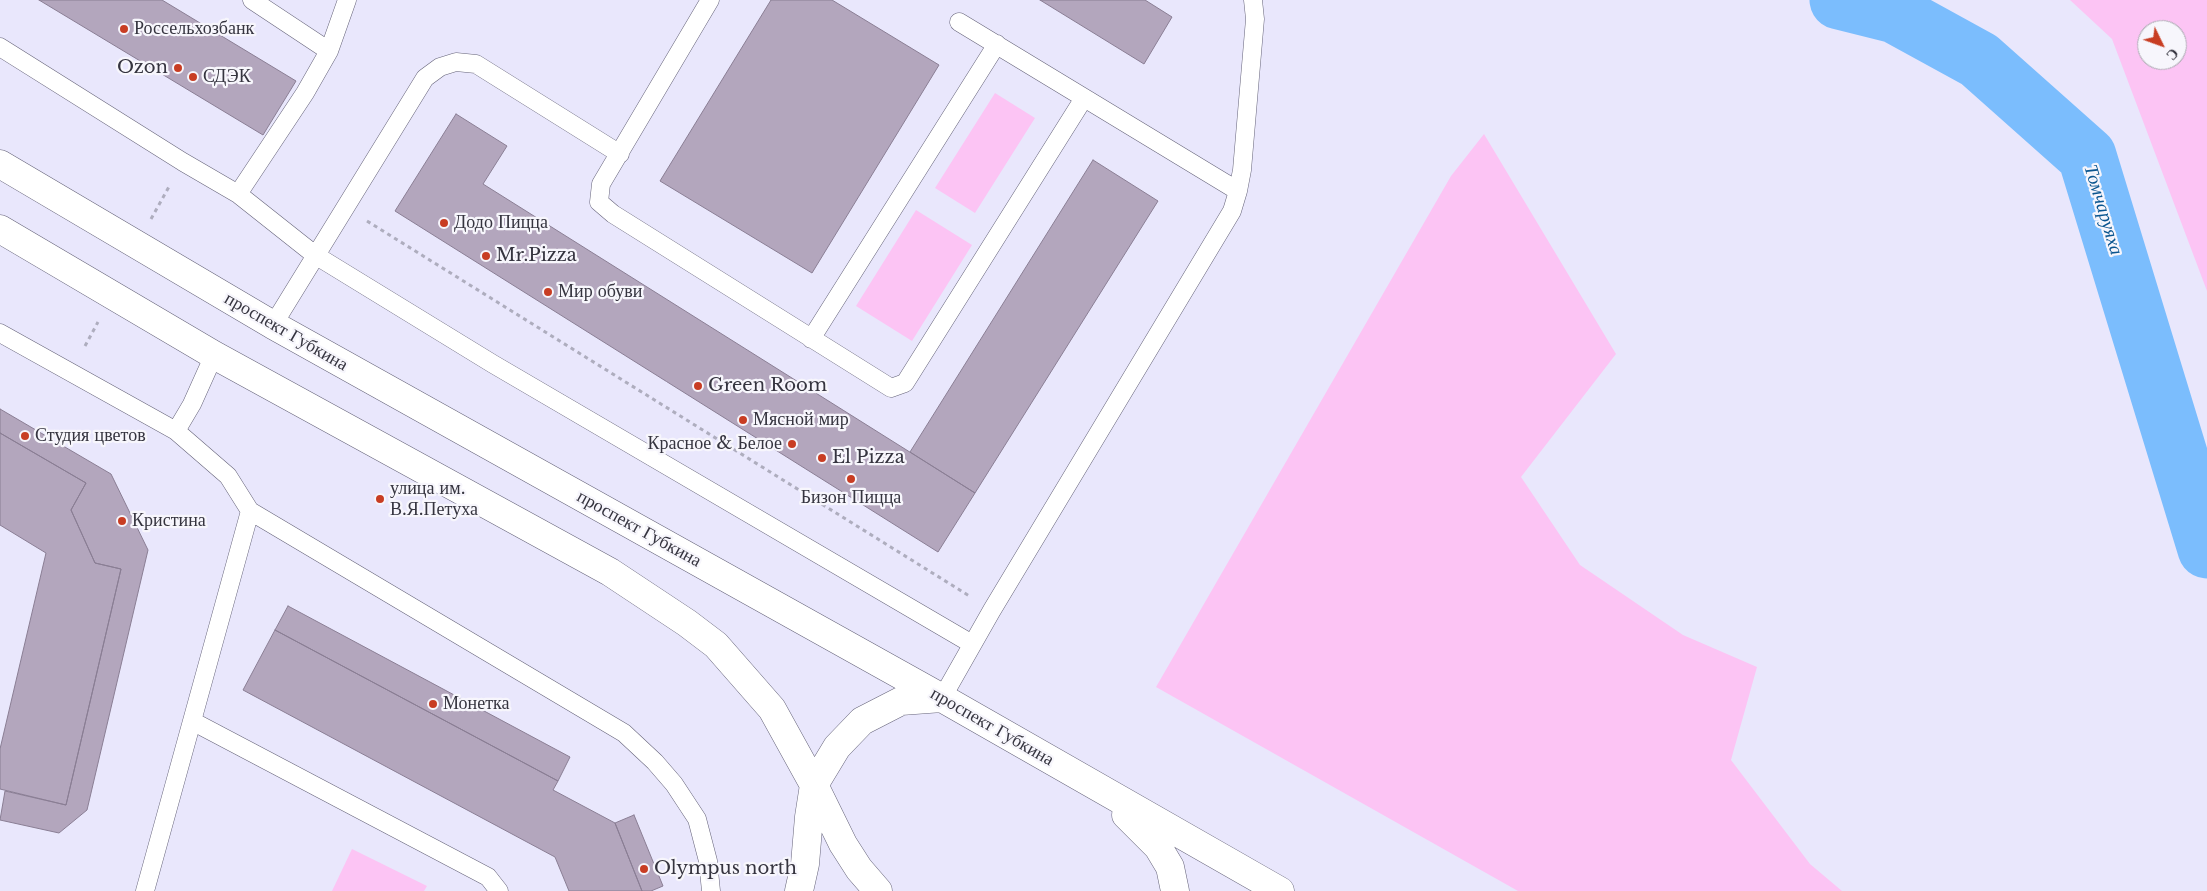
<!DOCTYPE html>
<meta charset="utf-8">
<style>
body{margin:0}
#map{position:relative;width:2207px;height:891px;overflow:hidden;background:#e9e7fc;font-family:"Libre Baskerville",serif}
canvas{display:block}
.north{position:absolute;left:2137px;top:20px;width:50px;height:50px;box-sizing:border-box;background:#f7f6fc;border:1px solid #a9a8b0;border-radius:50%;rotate:132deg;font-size:14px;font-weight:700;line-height:20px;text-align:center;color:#35343f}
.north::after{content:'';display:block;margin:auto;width:18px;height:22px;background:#c83d23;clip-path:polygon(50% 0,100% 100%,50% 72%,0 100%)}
</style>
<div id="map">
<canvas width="2207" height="891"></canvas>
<div class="north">С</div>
</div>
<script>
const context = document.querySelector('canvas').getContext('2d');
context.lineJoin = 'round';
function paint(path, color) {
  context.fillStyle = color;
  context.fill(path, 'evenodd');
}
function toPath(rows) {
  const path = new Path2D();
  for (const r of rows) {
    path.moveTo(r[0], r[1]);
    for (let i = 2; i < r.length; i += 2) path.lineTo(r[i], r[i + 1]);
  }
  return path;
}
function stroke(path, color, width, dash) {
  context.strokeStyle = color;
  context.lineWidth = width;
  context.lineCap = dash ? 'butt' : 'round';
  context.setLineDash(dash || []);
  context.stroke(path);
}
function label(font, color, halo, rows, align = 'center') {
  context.font = font + ' "Libre Baskerville",serif';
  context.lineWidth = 4.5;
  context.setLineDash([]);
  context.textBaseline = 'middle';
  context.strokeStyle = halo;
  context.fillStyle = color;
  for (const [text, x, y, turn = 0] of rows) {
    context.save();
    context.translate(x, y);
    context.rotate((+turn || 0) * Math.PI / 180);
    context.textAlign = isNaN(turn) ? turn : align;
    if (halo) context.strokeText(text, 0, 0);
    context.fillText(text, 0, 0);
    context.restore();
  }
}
paint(toPath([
 [2070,0,2207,0,2207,291,2112,39],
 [2147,30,2177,30,2177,60,2147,60],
 [995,93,1035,118,975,213,935,188],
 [1484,134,1616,354,1521,477,1580,565,1683,635,1757,667,1731,760,1810,864,1842,891,1518,891,1156,687,1451,176],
 [916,210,972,245,912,341,856,306],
 [352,849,427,886,424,891,332,891]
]), '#fcc4f4');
stroke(toPath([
 [1839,0,1895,14,1979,60,2087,156,2207,549]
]), '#7bbdfd', 59);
const building = toPath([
 [39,0,162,0,296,81,263,135,39,0],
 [771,0,832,0,939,65,812,273,660,181,771,0],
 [1040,0,1145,0,1172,17,1144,64,1040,0],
 [456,114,507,146,483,184,975,493,938,552,395,211,456,114],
 [1093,160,1158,201,975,493,910,452,1093,160],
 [0,409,111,474,148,550,87,810,59,833,0,820,5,791,66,805,121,569,95,563,71,510,86,483,0,433,0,409],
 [0,433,86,483,71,510,95,563,121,569,66,805,0,789,0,749,46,553,0,525,0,433],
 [288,606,570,757,558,781,275,630,288,606],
 [275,630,558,781,553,790,615,823,642,891,569,891,555,857,243,690,275,630],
 [634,815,663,886,651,891,642,891,615,823,634,815]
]);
paint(building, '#b3a6bd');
stroke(building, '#8a7e94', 1);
const lane = toPath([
 [252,0,329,51],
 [710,0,601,184,599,202,613,214,891,388,905,383,1084,98],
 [0,47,183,162,238,194,315,255,493,364,972,644],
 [1238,191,1242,170,1255,19,1253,0],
 [238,194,305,93,329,51,347,0],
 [273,325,425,78,440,67,456,62,476,64,620,154],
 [0,333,176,431,228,476,250,511,624,733,655,762,674,784,697,819,708,861,711,891],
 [811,339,997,44],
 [176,431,192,404,214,355],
 [250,511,192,721,488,877,499,891],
 [942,698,992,610,1232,211,1238,191,959,22],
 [145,891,192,721]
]);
const secondary = toPath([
 [0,164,273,325,942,698,1280,891],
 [0,229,214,355,610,572,687,623,716,645,772,709,814,785,843,844,859,869,878,891],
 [1126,815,1158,847,1170,867,1175,891],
 [799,891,805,864,809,817,814,785,837,747,862,721,901,701,942,698]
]);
stroke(lane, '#656379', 19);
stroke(secondary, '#656379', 29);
stroke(toPath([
 [151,219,170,185],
 [367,221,971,597],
 [85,346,98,322]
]), '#aeadbe', 3, [4, 4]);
stroke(lane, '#fff', 18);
stroke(secondary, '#fff', 28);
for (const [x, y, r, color] of [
 [124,29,5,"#c83d23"],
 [178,68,5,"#c83d23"],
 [193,77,5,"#c83d23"],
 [444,223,5,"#c83d23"],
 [486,256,5,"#c83d23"],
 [548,292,5,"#c83d23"],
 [698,386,5,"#c83d23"],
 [743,420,5,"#c83d23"],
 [25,436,5,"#c83d23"],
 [792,444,5,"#c83d23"],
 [822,458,5,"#c83d23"],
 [851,479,5,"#c83d23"],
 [380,499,5,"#c83d23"],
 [122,521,5,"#c83d23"],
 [433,704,5,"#c83d23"],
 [644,869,5,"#c83d23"]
]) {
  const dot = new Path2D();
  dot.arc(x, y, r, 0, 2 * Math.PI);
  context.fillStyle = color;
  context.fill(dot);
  stroke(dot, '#f7f6fc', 2);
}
label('18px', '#35343f', '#f7f6fc', [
 ["Россельхозбанк",134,29],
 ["Ozon",168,68,"right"],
 ["СДЭК",203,77],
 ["Додо Пицца",454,223],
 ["Mr.Pizza",496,256],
 ["Мир обуви",558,292],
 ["Green Room",708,386],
 ["Мясной мир",753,420],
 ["Студия цветов",35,436],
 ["Красное & Белое",782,444,"right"],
 ["El Pizza",832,458],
 ["улица им.",390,489],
 ["В.Я.Петуха",390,510],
 ["Бизон Пицца",851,498,"center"],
 ["Кристина",132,521],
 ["Монетка",443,704],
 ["Olympus north",654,869]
], 'left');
label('18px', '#35343f', '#f7f6fc', [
 ["проспект Губкина",286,332,30],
 ["проспект Губкина",639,529,29],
 ["проспект Губкина",992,727,30]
]);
label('italic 19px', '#0a558f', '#f7f6fc', [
 ["Томчаруяха",2103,210,73]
]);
</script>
